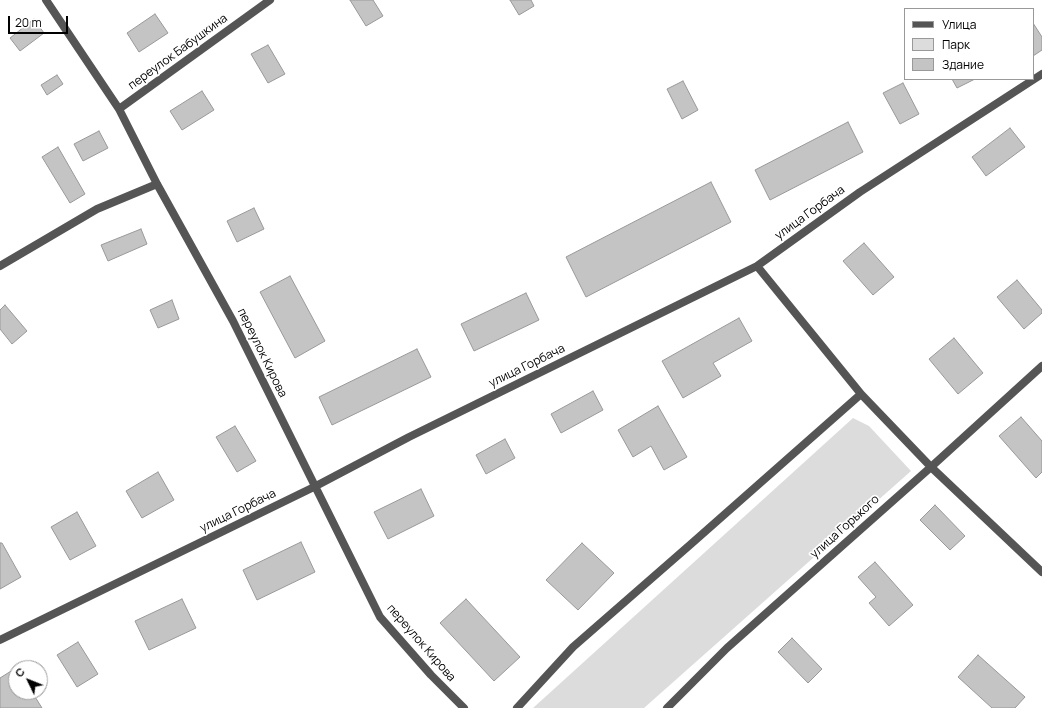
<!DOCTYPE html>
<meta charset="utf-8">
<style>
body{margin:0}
#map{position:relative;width:1042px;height:708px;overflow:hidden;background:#fff;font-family:Manrope,sans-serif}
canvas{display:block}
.legend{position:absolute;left:904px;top:8px;width:130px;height:72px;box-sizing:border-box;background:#fff;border:1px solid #999;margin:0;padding:5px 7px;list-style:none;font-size:12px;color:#000}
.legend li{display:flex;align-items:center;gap:8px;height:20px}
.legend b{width:20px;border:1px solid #999}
.north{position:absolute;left:8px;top:660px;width:40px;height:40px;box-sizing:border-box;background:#fff;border:1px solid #999;border-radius:50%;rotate:313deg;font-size:11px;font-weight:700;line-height:16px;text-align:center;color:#000}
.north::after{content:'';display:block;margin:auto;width:14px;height:18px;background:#000;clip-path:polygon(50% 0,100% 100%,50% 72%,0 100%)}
.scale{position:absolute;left:8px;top:16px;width:60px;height:18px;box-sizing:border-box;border:2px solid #000;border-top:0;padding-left:5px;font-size:12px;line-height:14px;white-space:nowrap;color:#000;-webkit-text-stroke:3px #fff;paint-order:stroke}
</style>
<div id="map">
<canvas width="1042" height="708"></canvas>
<ul class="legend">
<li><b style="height:5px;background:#555"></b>Улица</li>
<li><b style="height:11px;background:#dcdcdc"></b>Парк</li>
<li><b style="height:11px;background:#c4c4c4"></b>Здание</li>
</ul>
<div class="north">С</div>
<div class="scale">20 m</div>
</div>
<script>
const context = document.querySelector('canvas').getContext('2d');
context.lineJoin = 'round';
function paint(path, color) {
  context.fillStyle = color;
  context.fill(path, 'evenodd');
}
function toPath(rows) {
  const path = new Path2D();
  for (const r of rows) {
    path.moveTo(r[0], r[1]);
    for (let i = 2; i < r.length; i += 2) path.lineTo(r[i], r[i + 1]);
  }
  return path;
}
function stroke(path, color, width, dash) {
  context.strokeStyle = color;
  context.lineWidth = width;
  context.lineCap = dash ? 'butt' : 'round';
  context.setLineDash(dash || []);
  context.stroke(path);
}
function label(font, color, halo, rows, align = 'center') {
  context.font = font + ' Manrope,sans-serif';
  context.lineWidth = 3.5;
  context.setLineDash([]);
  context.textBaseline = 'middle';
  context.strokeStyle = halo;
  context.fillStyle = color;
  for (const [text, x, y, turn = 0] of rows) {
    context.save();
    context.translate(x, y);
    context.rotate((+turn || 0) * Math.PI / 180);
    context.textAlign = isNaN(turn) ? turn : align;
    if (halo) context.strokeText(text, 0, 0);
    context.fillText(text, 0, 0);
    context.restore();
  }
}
paint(toPath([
 [853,418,869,426,911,471,644,708,533,708]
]), '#dcdcdc');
const building = toPath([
 [350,0,373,0,383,16,366,26,350,0],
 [510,0,531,0,534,6,519,15,510,0],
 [155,14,168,33,139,52,127,33,155,14],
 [34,19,44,33,20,51,10,38,34,19],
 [1033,23,1042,37,1042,50,1033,56,1033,23],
 [268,45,285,74,268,83,251,54,268,45],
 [57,75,63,84,47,95,41,85,57,75],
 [952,79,975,79,957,88,952,79],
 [683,81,698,110,682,119,667,89,683,81],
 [903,83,919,114,900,124,883,93,903,83],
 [202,91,214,110,182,130,170,111,202,91],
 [848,122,863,152,770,200,755,170,848,122],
 [1010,128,1025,147,986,176,972,157,1010,128],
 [99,131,108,148,83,161,74,144,99,131],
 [58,147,85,194,70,203,42,157,58,147],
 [711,182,731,222,586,297,566,257,711,182],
 [254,208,264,229,237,242,227,221,254,208],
 [141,229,147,244,108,261,101,245,141,229],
 [864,243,894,277,873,295,843,261,864,243],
 [290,276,325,341,295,358,260,292,290,276],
 [1017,280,1042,310,1042,313,1024,329,997,297,1017,280],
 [526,293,539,320,474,351,461,324,526,293],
 [172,300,179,319,158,328,150,310,172,300],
 [5,305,27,331,12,344,0,329,0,310,5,305],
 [739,318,752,341,713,363,721,376,683,398,662,361,739,318],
 [954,338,983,373,958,394,929,359,954,338],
 [417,349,431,377,332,425,319,397,417,349],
 [593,391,603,410,561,433,551,414,593,391],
 [658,406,687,457,664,470,651,446,633,457,618,430,658,406],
 [1021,417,1042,441,1042,472,1036,478,999,436,1021,417],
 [235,426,256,461,237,472,216,437,235,426],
 [505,439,515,458,486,474,476,455,505,439],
 [158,472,174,500,142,518,126,491,158,472],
 [421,489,434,516,388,539,374,512,421,489],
 [935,505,965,536,950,550,920,520,935,505],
 [77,512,96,546,70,560,51,527,77,512],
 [301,542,315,572,257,600,243,570,301,542],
 [0,543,2,543,21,577,0,589,0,543],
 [582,543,614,573,578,610,546,580,582,543],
 [875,562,913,605,889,626,869,603,876,597,858,577,875,562],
 [182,599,196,628,149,650,135,621,182,599],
 [466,599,520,657,494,681,440,623,466,599],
 [792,638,822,669,808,683,778,652,792,638],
 [78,642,98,674,77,687,57,655,78,642],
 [978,655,1025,697,1015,708,992,708,958,677,978,655],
 [16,668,16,692,32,692,42,708,0,708,0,678,16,668]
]);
paint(building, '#c4c4c4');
stroke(building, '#999', 1);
stroke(toPath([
 [931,467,1042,572]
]), '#555', 8);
stroke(toPath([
 [46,0,119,109,157,184,233,321,380,617,431,675,464,708],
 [119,109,270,0],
 [0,266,97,209,157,184],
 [757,266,861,394,931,467],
 [0,640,314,487,409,437,757,266,860,192,1042,74],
 [517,708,573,647,691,544,861,394],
 [667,708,727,648,931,467,1042,366]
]), '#555', 8);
label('12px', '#000', '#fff', [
 ["переулок Бабушкина",178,52,-36],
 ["улица Горбача",810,213,-36],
 ["переулок Кирова",262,353,64],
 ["улица Горбача",527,366,-26],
 ["улица Горбача",238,511,-26],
 ["улица Горького",845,527,-42],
 ["переулок Кирова",421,643,49]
]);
</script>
